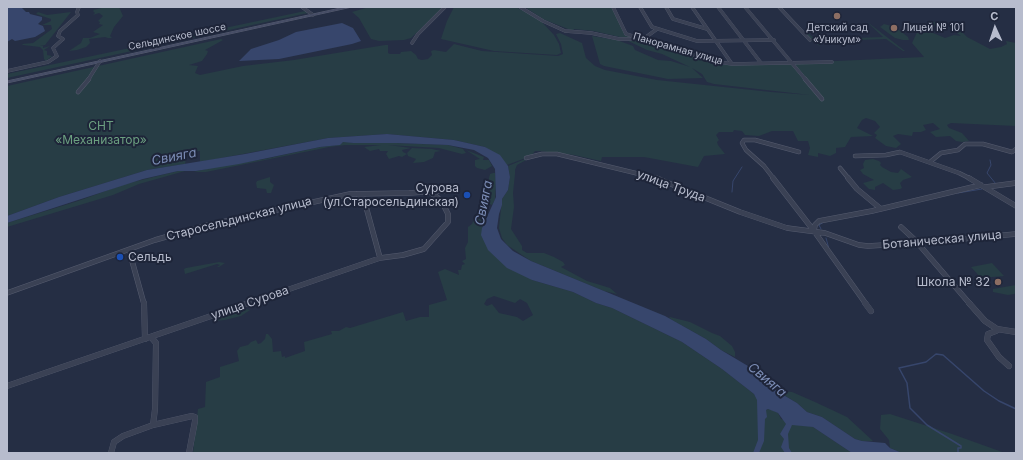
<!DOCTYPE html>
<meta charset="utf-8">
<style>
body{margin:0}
#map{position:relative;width:1023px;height:460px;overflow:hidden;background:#252e44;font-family:Inter,sans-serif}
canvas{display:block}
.frame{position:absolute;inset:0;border:8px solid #b7bccd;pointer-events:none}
.north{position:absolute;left:975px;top:8px;width:40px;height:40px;-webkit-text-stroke:3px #1e2539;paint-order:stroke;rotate:357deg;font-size:11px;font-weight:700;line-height:16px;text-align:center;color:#b7bccd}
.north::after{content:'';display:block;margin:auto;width:14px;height:18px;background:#b7bccd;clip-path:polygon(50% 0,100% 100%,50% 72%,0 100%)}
</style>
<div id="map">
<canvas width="1023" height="460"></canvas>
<div class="frame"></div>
<div class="north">С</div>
</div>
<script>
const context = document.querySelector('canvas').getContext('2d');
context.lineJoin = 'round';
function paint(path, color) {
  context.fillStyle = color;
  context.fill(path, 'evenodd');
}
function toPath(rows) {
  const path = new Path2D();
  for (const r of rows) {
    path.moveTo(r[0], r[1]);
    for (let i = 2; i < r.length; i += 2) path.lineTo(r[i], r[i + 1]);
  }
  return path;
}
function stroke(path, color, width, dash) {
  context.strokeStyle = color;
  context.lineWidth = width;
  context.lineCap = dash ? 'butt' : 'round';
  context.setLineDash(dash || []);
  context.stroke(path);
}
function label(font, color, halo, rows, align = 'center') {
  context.font = font + ' Inter,sans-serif';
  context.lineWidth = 4;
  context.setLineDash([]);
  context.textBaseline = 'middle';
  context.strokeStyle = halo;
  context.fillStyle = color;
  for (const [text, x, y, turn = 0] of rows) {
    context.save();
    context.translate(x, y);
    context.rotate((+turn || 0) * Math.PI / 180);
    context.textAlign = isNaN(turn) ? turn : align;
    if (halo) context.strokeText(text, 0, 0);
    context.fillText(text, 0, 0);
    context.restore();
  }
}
paint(toPath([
 [106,7,119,7,123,16,114,27,110,36,112,38,108,38,105,37,89,39,90,43,86,47,77,50,69,51,81,43,83,38,90,38,100,34,93,32,103,25,99,24,100,22,98,21,103,16,99,13,93,15,95,13,93,11,94,10,93,10],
 [369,7,444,7,411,38,404,40,379,41,371,39,359,18,352,12],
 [454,7,518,7,519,9,527,12,541,21,554,35,559,44,561,53,557,55,494,51,441,39,447,21],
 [525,7,614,7,627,35,723,65,792,63,822,96,793,63,924,57,912,43,920,26,925,27,928,21,935,22,939,25,934,26,933,33,945,38,954,35,961,36,949,27,951,26,963,33,967,37,990,49,1001,47,1007,44,1006,41,1016,43,1016,126,951,123,947,125,949,128,962,133,969,141,962,142,956,141,950,136,936,137,930,132,940,129,933,123,923,125,926,130,921,132,913,132,912,136,898,134,893,136,901,144,896,148,886,146,875,138,877,135,874,133,880,127,875,121,866,118,862,120,857,128,873,136,851,137,845,147,836,148,836,153,830,156,818,153,818,157,808,155,810,148,808,141,798,141,793,131,772,131,759,136,745,135,742,131,734,130,733,132,719,132,716,135,719,140,717,142,718,145,725,154,704,156,698,167,644,157,602,157,601,161,574,155,539,151,535,151,531,156,507,165,502,160,485,147,454,140,387,134,328,138,200,162,200,151,191,152,187,154,185,164,147,170,59,197,7,216,7,86,221,39,223,40,205,50,208,51,207,54,202,61,189,65,198,66,195,73,200,75,243,66,294,60,385,45,388,45,388,53,390,54,400,54,401,52,411,51,416,55,418,59,422,60,428,59,432,55,431,51,434,50,446,52,454,44,482,51,558,56,563,54,561,44,556,34,560,33,582,43,586,58,595,66,605,70,657,80,771,92,810,95,714,84,707,82,702,74,692,68,703,78,668,79,604,66,600,64,592,36,617,40,633,46,635,50,658,60,671,61,690,67,662,54,647,50,620,37,594,31,574,29,573,31,543,19],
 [305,11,308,13,7,78,7,74],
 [38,12,47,15,71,12,45,45,40,46,43,46,43,48,50,46,44,50,47,51,47,55,52,56,46,61,44,59,43,50,40,47,23,45,22,44,33,43,52,29,51,25,42,25,51,21,51,19,36,14],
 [866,21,870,24,905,51,903,51,886,39,859,40,856,38,883,37],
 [884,24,895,27,908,37,909,40,903,40,895,38,880,27],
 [804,30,815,39,855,38,858,40,817,41,820,46,810,40],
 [347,141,353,143,397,143,448,145,463,149,466,153,462,154,439,148,388,145,411,148,402,150,403,152,407,154,402,157,399,156,389,159,386,154,388,151,380,151,379,149,370,151,364,147,381,145,345,145,329,147,206,172,194,172,209,168,265,159,320,147,339,145,343,142],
 [412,148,432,149,441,151,435,152,433,158,424,162,413,163,416,159,408,156,407,153],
 [466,150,484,157,483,160,489,160,492,166,485,170,477,168,475,166,475,160,480,159],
 [525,159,528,159,517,165,515,170,515,174,513,193,514,207,511,229,522,246,522,250,527,253,544,253,554,257,563,262,565,265,561,267,587,281,610,288,617,294,604,291,531,261,507,245,502,238,499,228,502,199,508,190,510,177,508,166],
 [873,159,879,161,881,163,880,165,882,167,891,172,898,173,901,169,912,177,903,180,900,183,902,188,900,189,893,190,883,183,875,187,875,190,869,189,863,183,874,180,863,174,860,170,864,168,863,164,865,160],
 [178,171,185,171,139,184,113,195,7,227,7,223,78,201,125,184],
 [493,173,495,173,496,181,495,200,492,205,490,204,490,190,487,186,490,174],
 [270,177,270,182,274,185,271,193,267,193,266,189,257,188,256,183,257,181],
 [483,214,483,217,487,216,482,228,532,280,573,292,596,303,612,308,682,342,722,369,754,394,766,410,768,409,772,410,778,413,781,419,813,427,852,453,193,453,198,409,205,407,206,382,220,377,220,367,239,361,237,351,240,347,248,345,251,342,256,340,258,344,261,343,265,339,266,334,268,334,272,339,273,352,281,351,282,357,285,356,285,358,305,351,304,342,332,334,331,331,339,331,346,327,350,328,403,312,406,321,420,317,429,317,429,305,447,300,438,272,445,269,459,275,458,270,461,270,462,265,465,264,462,261,466,259,465,248,468,242,468,227,472,224,475,216],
 [494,296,515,303,520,299,527,303,533,315,523,321,517,317,499,313,492,304,487,306,484,304,487,299],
 [219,262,225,263,219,267,217,267,220,265,217,264,185,274,184,269,186,268],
 [992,263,1004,276,981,278,971,267],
 [1016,285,1016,293,1014,294,1008,295,993,292,993,289],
 [246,309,250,310,241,316,225,320,214,321,218,318,242,312],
 [670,317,690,322,712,333,720,336,732,346,735,352,735,357,721,350,706,339,672,320,669,318],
 [783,391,792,392,815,402,847,417,873,441,862,441,855,439,822,417,807,412,797,403,780,393],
 [890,414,952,434,1005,453,902,453,890,448,889,440,880,429,881,415]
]), '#273d45');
paint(toPath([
 [7,7,22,8,26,12,29,12,30,14,42,17,42,20,38,24,43,26,45,31,35,37,15,41,12,39,7,42],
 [342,23,353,28,361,41,352,44,279,59,239,61,251,49,279,40,296,32],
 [387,134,454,140,485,147,500,155,508,166,510,177,508,190,502,199,502,205,499,214,497,228,501,239,513,251,531,261,665,316,706,339,721,350,748,366,780,393,797,403,807,412,822,417,855,439,862,441,885,443,890,448,902,453,852,453,813,427,792,425,788,434,789,448,792,453,785,453,781,447,784,439,780,434,786,424,778,413,768,409,766,410,767,417,765,419,764,441,759,453,753,453,758,440,757,400,754,394,722,369,682,342,612,308,596,303,573,292,532,280,507,268,488,250,481,235,482,228,496,197,495,169,488,158,474,150,448,145,397,143,353,143,343,142,340,145,320,147,239,164,196,171,178,171,143,179,7,223,7,216,59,197,147,170,245,154,328,138]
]), '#37466c');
stroke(toPath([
 [990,160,991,165,987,173,996,184],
 [732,192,733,181,742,167],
 [958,193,982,189],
 [866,214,873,213],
 [821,229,819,225,824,222],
 [826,238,829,249]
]), '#37466c', 1);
stroke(toPath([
 [958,453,958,448,961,448,961,446,927,425,910,408,907,383,899,368,926,362,936,354,943,355,984,391,999,401,1016,409]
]), '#37466c', 1.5);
const streetFar3 = toPath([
 [302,7,313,15],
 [520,7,543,21,565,31,591,33,619,39,636,39],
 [613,7,626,34,713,61,732,64,832,62],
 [640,7,652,27,697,41,774,40],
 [666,7,673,19,707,29],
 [692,7,732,64],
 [718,7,761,63],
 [745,7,806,80],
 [779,7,810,40],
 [63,39,58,36,60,31,78,15,77,12,79,7],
 [642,40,657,29],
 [412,43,418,34,445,7],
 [7,71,48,62,57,56,53,48,63,39],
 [88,80,100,61]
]);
const streetFar2 = toPath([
 [805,79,822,99],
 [78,92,89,79],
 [855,156,886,155,900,152,959,173,971,179],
 [526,158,542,154,557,154,660,179],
 [930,162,941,153,958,150,965,144,983,144,1012,152,1016,149],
 [840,168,849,179],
 [774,179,764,166,746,150,742,143,744,140,755,140,799,152]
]);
const streetFar1 = toPath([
 [656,178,740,212,787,228,825,233,859,245,868,246,918,243,1016,234],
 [773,178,814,231,866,304],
 [848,178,857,189,881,209],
 [969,178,1016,206],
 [986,187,1016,183],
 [357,194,363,198,365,203,380,258],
 [901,227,915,240,970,304],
 [814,231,815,225,819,221,872,211,981,185],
 [129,250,144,304],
 [7,293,155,240,208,225,350,194,409,193,456,190],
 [246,304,380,258,403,255,424,249,448,222,448,214,444,206,438,198,430,192]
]);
const street = toPath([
 [144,303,145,339],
 [865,303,871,311],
 [969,303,985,321,997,329,1016,332],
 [997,329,996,331,988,334,987,340,999,357,1009,366],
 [151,337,156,343,155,409,153,425],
 [7,386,249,303],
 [111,453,114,442,123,436,153,425,192,416,195,417,195,421,189,453]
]);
const secondary = toPath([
 [345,7,352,7,7,83,7,81,345,7]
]);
stroke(streetFar3, '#555b6e', 3.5);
stroke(streetFar2, '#555b6e', 4.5);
stroke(streetFar1, '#555b6e', 5.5);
stroke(street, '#555b6e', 6);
stroke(secondary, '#555b6e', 1);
stroke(streetFar3, '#3a4154', 3);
stroke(streetFar2, '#3a4154', 3.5);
stroke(streetFar1, '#3a4154', 4.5);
stroke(street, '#3a4154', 5.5);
paint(secondary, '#474e67');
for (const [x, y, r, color] of [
 [837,16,4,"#8d6e63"],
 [894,28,4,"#8d6e63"],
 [467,195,4,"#1a4fb4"],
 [120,257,4,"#1a4fb4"],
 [998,282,4,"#8d6e63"]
]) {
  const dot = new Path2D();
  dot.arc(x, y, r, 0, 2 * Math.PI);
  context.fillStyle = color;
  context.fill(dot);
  stroke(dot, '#1e2539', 1.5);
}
label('10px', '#b7bccd', '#1e2539', [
 ["Детский сад",837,28],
 ["«Уникум»",837,40],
 ["Лицей № 101",902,28,"left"]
]);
label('10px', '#b7bccd', '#1e2539', [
 ["Сельдинское шоссе",177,37,-12],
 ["Панорамная улица",678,49,16]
]);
label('12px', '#6ca080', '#1e2539', [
 ["СНТ",101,126],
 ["«Механизатор»",101,140]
]);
label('12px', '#b7bccd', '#1e2539', [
 ["улица Труда",671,186,20],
 ["Старосельдинская улица",239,219,-14],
 ["Ботаническая улица",942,240,-5],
 ["улица Сурова",250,303,-19]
]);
label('12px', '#b7bccd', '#1e2539', [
 ["Сурова",459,188],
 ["(ул.Старосельдинская)",459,202],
 ["Сельдь",128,257,"left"],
 ["Школа № 32",990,282]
], 'right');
label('italic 13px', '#7c8db6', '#1e2539', [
 ["Свияга",174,157,-11],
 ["Свияга",484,203,-79],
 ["Свияга",767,380,40]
]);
</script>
